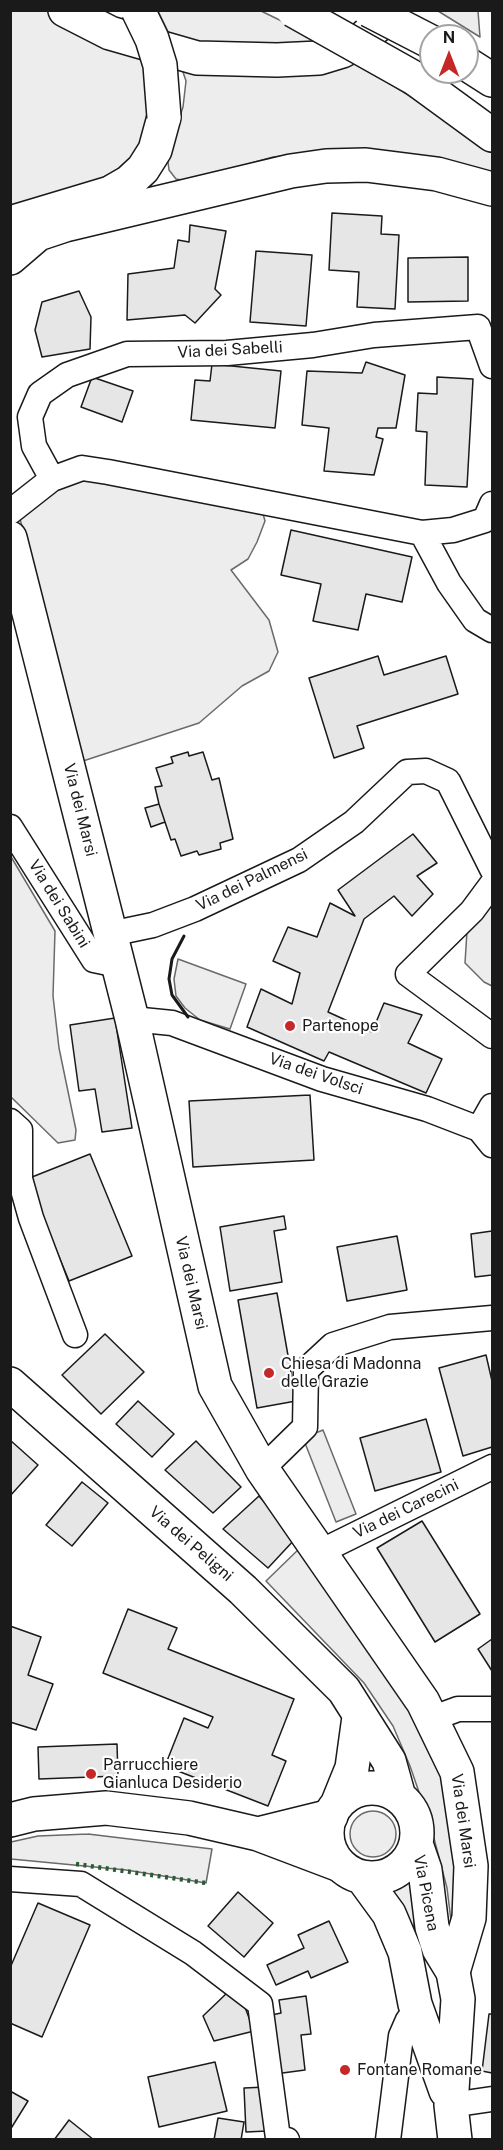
<!DOCTYPE html>
<style>
body{margin:0}
#map{position:relative;width:503px;height:2150px;overflow:hidden;background:#fff;font-family:"Public Sans",sans-serif}
canvas{display:block}
.frame{position:absolute;inset:0;border:12px solid #1a1a1a;pointer-events:none}
.north{position:absolute;left:419px;top:24px;width:60px;height:60px;box-sizing:border-box;background:#fff;border:2px solid #a3a3a3;border-radius:50%;rotate:0deg;font-size:16px;font-weight:700;line-height:24px;text-align:center;color:#1a1a1a}
.north::after{content:'';display:block;margin:auto;width:21px;height:27px;background:#c62828;clip-path:polygon(50% 0,100% 100%,50% 72%,0 100%)}
</style>
<div id="map">
<canvas width="503" height="2150"></canvas>
<div class="frame"></div>
<div class="north">N</div>
</div>
<script>
const context = document.querySelector('canvas').getContext('2d');
context.lineJoin = 'round';
function paint(path, color) {
  context.fillStyle = color;
  context.fill(path, 'evenodd');
}
function toPath(rows) {
  const path = new Path2D();
  for (const r of rows) {
    if (r.length === 3) {
      path.moveTo(r[0] + r[2], r[1]);
      path.arc(r[0], r[1], r[2], 0, 2 * Math.PI);
      continue;
    }
    path.moveTo(r[0], r[1]);
    for (let i = 2; i < r.length; i += 2) path.lineTo(r[i], r[i + 1]);
  }
  return path;
}
function stroke(path, color, width, dash) {
  context.strokeStyle = color;
  context.lineWidth = width;
  context.lineCap = dash ? 'butt' : 'round';
  context.setLineDash(dash || []);
  context.stroke(path);
}
function label(font, color, halo, rows, align = 'center') {
  context.font = font + ' "Public Sans",sans-serif';
  context.lineWidth = 4.5;
  context.setLineDash([]);
  context.textBaseline = 'middle';
  context.strokeStyle = halo;
  context.fillStyle = color;
  for (const [text, x, y, turn = 0] of rows) {
    context.save();
    context.translate(x, y);
    context.rotate((+turn || 0) * Math.PI / 180);
    context.textAlign = isNaN(turn) ? turn : align;
    if (halo) context.strokeText(text, 0, 0);
    context.fillText(text, 0, 0);
    context.restore();
  }
}
const built = toPath([
 [10,11,55,11,146,47,156,125,129,164,96,181,11,205,10,11],
 [158,11,261,11,323,41,320,47,174,44,158,11],
 [438,11,478,11,480,37,438,11],
 [178,57,348,57,492,148,492,174,299,154,273,157,187,181,176,179,169,170,167,154,183,107,186,81,178,57],
 [91,476,262,510,265,521,257,542,248,559,231,570,269,620,278,652,269,671,242,686,199,723,83,761,19,515,58,480,91,476],
 [10,855,55,931,53,996,59,1048,76,1130,75,1140,58,1143,11,1097,10,855],
 [492,904,492,986,484,982,465,963,467,931,492,904],
 [178,959,246,984,230,1029,200,1020,185,1008,176,996,174,979,178,959],
 [323,1430,356,1514,336,1522,303,1438,323,1430],
 [302,1546,419,1714,459,1824,452,1929,447,1888,431,1827,410,1766,393,1726,364,1683,266,1581,302,1546],
 [373,1834,23],
 [88,1834,212,1849,206,1883,126,1870,11,1859,11,1842,38,1836,88,1834],
 [411,1878,414,1905,414,1932,389,1890,411,1878]
]);
paint(built, '#ededed');
stroke(built, '#6a6a6a', 1.5);
const building = toPath([
 [332,213,382,216,381,234,399,235,395,309,357,307,359,272,329,270,332,213],
 [190,225,226,231,215,289,221,295,195,323,185,315,127,320,128,274,174,268,178,240,189,242,190,225],
 [256,251,312,255,306,326,250,322,256,251],
 [468,257,468,301,408,302,408,258,468,257],
 [79,291,91,317,90,349,42,357,35,330,42,302,79,291],
 [366,362,405,375,396,428,378,428,376,437,383,439,374,475,324,471,329,428,302,425,307,371,362,373,366,362],
 [212,364,281,371,275,428,191,420,195,380,210,381,212,364],
 [92,377,133,391,122,422,81,407,92,377],
 [437,377,473,379,467,487,425,485,427,432,416,431,418,393,437,394,437,377],
 [291,530,412,557,402,602,366,594,358,630,313,621,321,584,281,575,291,530],
 [378,656,384,675,446,656,458,694,357,726,364,748,334,758,309,678,378,656],
 [188,752,189,756,203,752,212,780,219,778,233,839,220,843,221,849,199,855,197,851,181,856,175,839,171,840,159,804,155,787,162,786,156,768,173,763,171,757,188,752],
 [159,804,165,822,151,827,145,808,159,804],
 [413,834,437,863,417,876,433,894,412,916,394,896,364,919,328,1012,372,1032,384,1003,422,1015,408,1043,442,1059,426,1093,329,1052,324,1061,247,1027,261,989,292,1004,300,973,273,961,288,927,317,937,330,903,355,916,338,890,413,834],
 [115,1018,132,1128,102,1132,95,1089,79,1091,70,1025,115,1018],
 [310,1095,314,1160,193,1167,189,1101,310,1095],
 [90,1154,132,1256,69,1281,27,1179,90,1154],
 [284,1216,286,1229,274,1231,282,1282,230,1291,220,1227,284,1216],
 [492,1231,492,1275,475,1277,471,1234,492,1231],
 [397,1236,407,1290,347,1301,337,1247,397,1236],
 [277,1293,296,1401,257,1408,238,1300,277,1293],
 [105,1334,144,1372,101,1414,62,1375,105,1334],
 [486,1355,492,1381,492,1447,463,1456,439,1368,486,1355],
 [138,1401,174,1434,152,1457,116,1424,138,1401],
 [426,1419,441,1472,375,1491,360,1438,426,1419],
 [10,1440,38,1465,10,1496,10,1440],
 [196,1441,241,1487,213,1513,165,1470,196,1441],
 [82,1482,108,1503,72,1546,46,1525,82,1482],
 [259,1496,296,1538,268,1568,223,1529,259,1496],
 [422,1521,480,1614,435,1642,377,1548,422,1521],
 [128,1609,177,1628,168,1649,294,1699,272,1755,286,1761,268,1806,165,1766,184,1718,208,1728,213,1717,103,1673,128,1609],
 [10,1626,41,1637,28,1675,53,1684,36,1730,10,1722,10,1626],
 [492,1639,492,1671,478,1649,492,1639],
 [117,1744,118,1776,39,1779,38,1747,117,1744],
 [238,1892,273,1923,244,1957,208,1926,238,1892],
 [38,1903,90,1925,42,2037,10,2023,10,1968,38,1903],
 [329,1921,348,1962,311,1978,308,1971,276,1985,267,1965,304,1948,298,1935,329,1921],
 [228,1992,243,2002,254,2031,214,2041,203,2016,228,1992],
 [306,1996,311,2034,301,2035,305,2070,275,2074,267,2016,281,2013,279,2000,306,1996],
 [489,2014,492,2014,492,2073,482,2071,489,2014],
 [215,2062,227,2111,159,2127,148,2077,215,2062],
 [266,2087,267,2131,246,2132,244,2088,266,2087],
 [10,2091,28,2101,10,2130,10,2091],
 [218,2118,244,2122,241,2140,214,2140,218,2118],
 [69,2120,94,2140,54,2140,69,2120]
]);
paint(building, '#e6e6e6');
stroke(building, '#1a1a1a', 1.5);
const minor = toPath([
 [52,479,82,468,108,472,422,533,453,530,485,520,492,504],
 [10,512,52,479,34,446,30,417,40,394,67,375,127,354,227,353,313,345,374,335,478,327,492,366],
 [422,533,449,583,475,620,492,630],
 [10,827,94,960,118,965],
 [492,884,472,911,408,974,492,1036],
 [110,934,153,925,195,909,299,860,354,822,407,772,426,771,448,781,492,869],
 [132,1019,172,1023,322,1079,427,1109,479,1129,492,1145],
 [10,1121,20,1130,20,1179,31,1218,75,1335],
 [479,1129,492,1106],
 [262,1469,305,1427,306,1370,333,1345,390,1327,492,1318],
 [320,1552,492,1467],
 [431,1719,458,1709,492,1709],
 [10,1879,81,1884,193,1953,260,2004,278,2138,287,2140],
 [451,2105,492,2099],
 [388,2140,401,2036,408,2020,419,2012]
]);
const secondary = toPath([
 [10,538,132,1019,215,1386,262,1469,423,1702,457,1772,471,1866,469,1918,453,1972],
 [10,1820,34,1814,106,1808,189,1818,258,1834,340,1865],
 [258,1834,331,1816]
]);
const primary = toPath([
 [10,1384,243,1590,344,1690,389,1761,399,1797],
 [372,1833,45],
 [337,1805,352,1768,359,1717],
 [416,1844,425,1870,432,1927,439,1949,453,1972,458,1999,451,2105,455,2140],
 [362,1877,389,1914,405,1952,415,2004,446,2091]
]);
const trunk = toPath([
 [65,10,110,33,197,58,277,60,319,58,342,51,360,41,378,25,386,10],
 [467,64,492,80],
 [414,78,492,135],
 [10,223,110,193,129,182,143,169,155,150,164,117],
 [10,258,38,234,65,225,291,171,326,166,366,165,437,174,492,189]
]);
stroke(minor, '#1a1a1a', 27);
stroke(secondary, '#1a1a1a', 36);
stroke(primary, '#1a1a1a', 36);
stroke(trunk, '#1a1a1a', 36);
stroke(minor, '#fff', 24);
stroke(secondary, '#fff', 33);
stroke(primary, '#fff', 33);
stroke(trunk, '#fff', 33);
const trunkBridge = toPath([
 [138,10,152,39,160,65,164,117],
 [293,10,414,78],
 [369,10,431,42]
]);
stroke(trunkBridge, '#1a1a1a', 36, []);
stroke(trunkBridge, '#fff', 33);
stroke(toPath([
 [76,1864,206,1883]
]), '#2b5a34', 4.5, [3, 4.5]);
stroke(toPath([
 [184,936,172,959,169,979,172,995,188,1017]
]), '#1a1a1a', 3);
for (const [x, y, r, color] of [
 [290,1026,6,"#c62828"],
 [269,1373,6,"#c62828"],
 [91,1774,6,"#c62828"],
 [345,2070,6,"#c62828"]
]) {
  const dot = new Path2D();
  dot.arc(x, y, r, 0, 2 * Math.PI);
  context.fillStyle = color;
  context.fill(dot);
  stroke(dot, '#fff', 2);
}
label('16px', '#1a1a1a', '#fff', [
 ["Via dei Sabelli",230,350,-3],
 ["Via dei Marsi",80,810,76],
 ["Via dei Palmensi",252,880,-26],
 ["Via dei Sabini",59,904,58],
 ["Via dei Volsci",316,1074,19],
 ["Via dei Marsi",191,1283,77],
 ["Via dei Carecini",406,1509,-26],
 ["Via dei Peligni",191,1544,41],
 ["Via dei Marsi",463,1821,82],
 ["Via Picena",426,1893,79]
]);
label('16px', '#1a1a1a', '#fff', [
 ["Partenope",302,1026],
 ["Chiesa di Madonna",281,1364],
 ["delle Grazie",281,1382],
 ["Parrucchiere",103,1765],
 ["Gianluca Desiderio",103,1783],
 ["Fontane Romane",357,2070]
], 'left');
</script>
